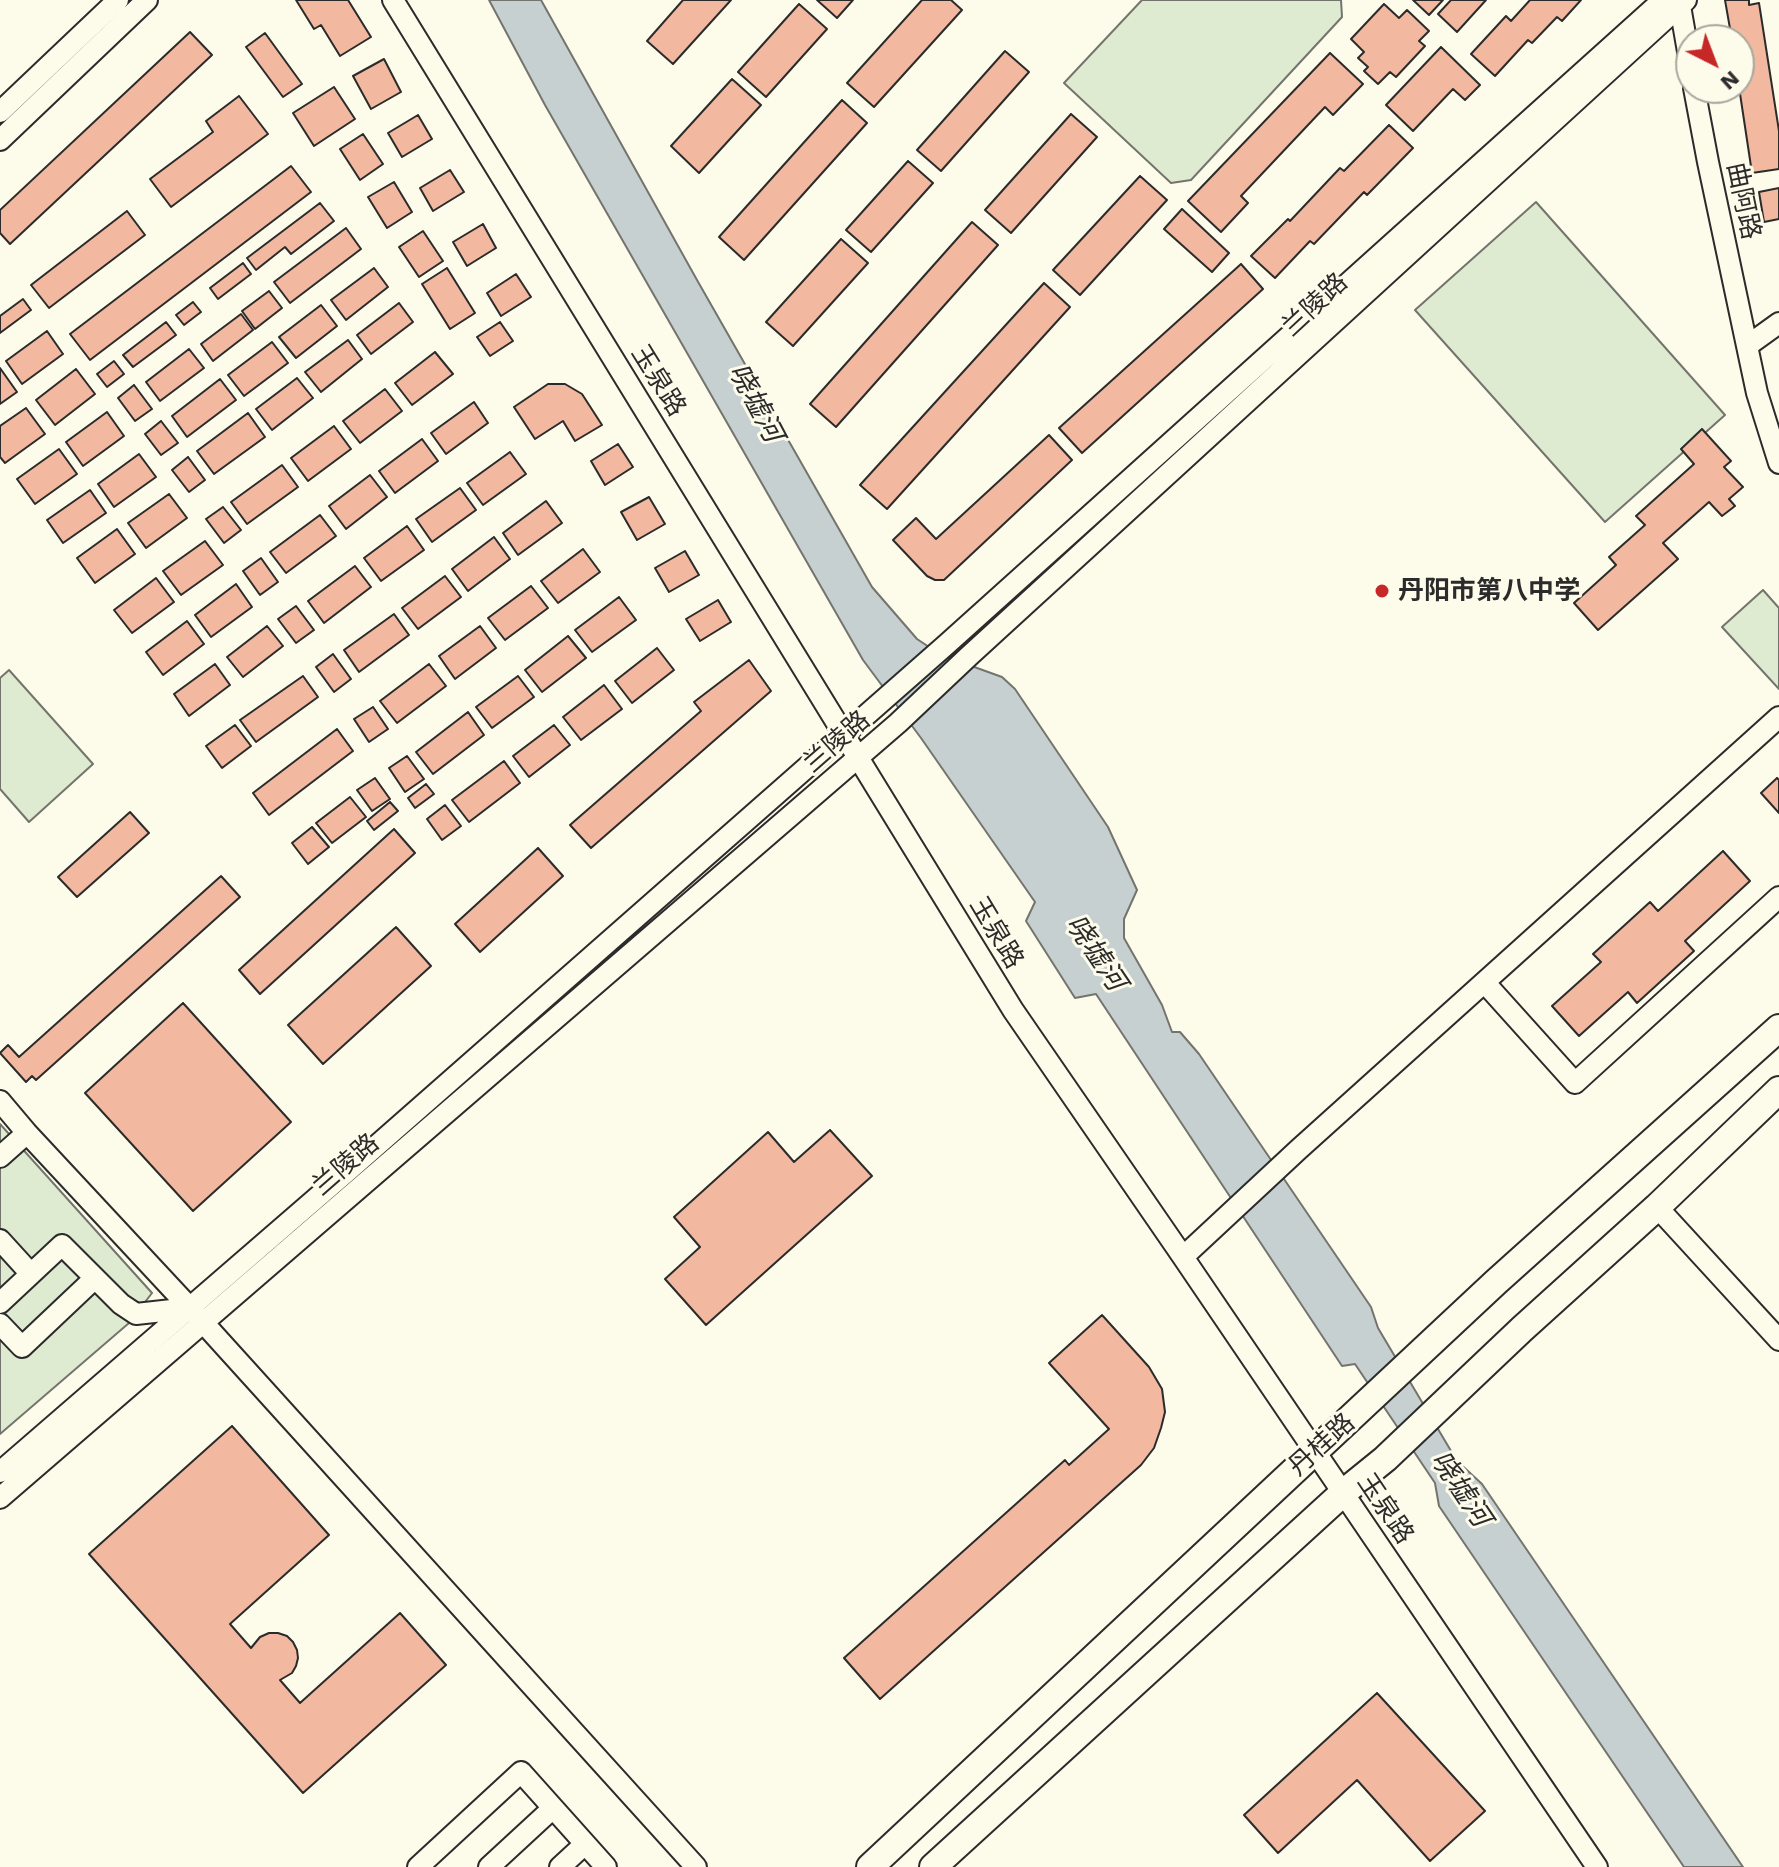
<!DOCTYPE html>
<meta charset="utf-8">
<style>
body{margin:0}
#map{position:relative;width:1779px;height:1867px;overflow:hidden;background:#fdfbea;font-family:"Work Sans",sans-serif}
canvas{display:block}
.north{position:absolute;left:1675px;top:24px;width:80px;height:80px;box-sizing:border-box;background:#fdfbea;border:2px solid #a9a89e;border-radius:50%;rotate:138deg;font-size:22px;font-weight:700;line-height:32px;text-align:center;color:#2b2b2b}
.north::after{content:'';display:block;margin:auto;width:28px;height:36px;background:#c62828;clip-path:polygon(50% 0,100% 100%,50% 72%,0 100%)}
</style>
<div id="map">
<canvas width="1779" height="1867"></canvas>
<div class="north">N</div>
</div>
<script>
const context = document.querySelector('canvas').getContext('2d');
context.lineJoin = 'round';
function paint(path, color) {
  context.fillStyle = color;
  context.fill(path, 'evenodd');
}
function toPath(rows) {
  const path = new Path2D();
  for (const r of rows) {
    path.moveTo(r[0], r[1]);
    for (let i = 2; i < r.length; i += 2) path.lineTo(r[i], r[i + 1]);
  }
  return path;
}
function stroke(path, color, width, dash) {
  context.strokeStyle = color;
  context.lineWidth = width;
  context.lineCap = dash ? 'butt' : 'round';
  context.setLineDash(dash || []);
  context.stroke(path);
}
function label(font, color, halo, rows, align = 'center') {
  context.font = font + ' "Work Sans","Noto Sans SC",sans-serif';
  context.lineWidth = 6;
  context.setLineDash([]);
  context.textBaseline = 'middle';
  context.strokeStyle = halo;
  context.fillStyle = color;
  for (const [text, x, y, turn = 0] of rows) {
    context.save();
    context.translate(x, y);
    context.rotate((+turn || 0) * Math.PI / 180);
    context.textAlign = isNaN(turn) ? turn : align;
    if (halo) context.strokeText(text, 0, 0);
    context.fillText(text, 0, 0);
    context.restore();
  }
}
const green = toPath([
 [1142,0,1341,0,1342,17,1191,180,1171,183,1064,83,1142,0],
 [1536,202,1725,415,1605,522,1415,310,1536,202],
 [1763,590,1779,608,1779,689,1722,627,1763,590],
 [9,670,93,764,29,822,0,789,0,678,9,670],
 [0,1124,152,1293,129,1323,0,1434,0,1124]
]);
paint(green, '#deebd1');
stroke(green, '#74746e', 2);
const water = toPath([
 [489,0,541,0,697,280,872,587,917,639,941,655,1002,677,1015,689,1108,827,1137,890,1124,919,1124,938,1162,1005,1172,1032,1180,1032,1199,1054,1371,1307,1378,1328,1457,1461,1482,1484,1743,1867,1684,1867,1439,1506,1435,1483,1355,1364,1342,1366,1096,994,1075,998,1026,921,1035,902,921,738,863,660,545,105,489,0]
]);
paint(water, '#c7d0d0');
stroke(water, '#74746e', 2);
const building = toPath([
 [296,0,348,0,371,37,340,56,321,25,314,29,296,0],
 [683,0,731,0,673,64,647,41,683,0],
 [817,0,853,0,837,18,817,0],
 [922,0,951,0,962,10,874,107,847,83,922,0],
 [1413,0,1443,0,1429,15,1413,0],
 [1451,0,1486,0,1457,32,1438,14,1451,0],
 [1530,0,1581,0,1562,21,1557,17,1532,43,1528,40,1495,76,1471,54,1506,16,1511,21,1530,0],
 [1725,0,1749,0,1749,5,1759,3,1779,131,1779,169,1752,173,1739,87,1739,40,1732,40,1725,0],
 [799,4,827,29,766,97,738,72,799,4],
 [1384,4,1399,18,1407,10,1429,31,1419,41,1425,46,1396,77,1390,72,1378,84,1364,71,1368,67,1358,58,1364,52,1351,39,1384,4],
 [190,32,212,55,10,244,0,233,0,210,190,32],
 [265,33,302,84,283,97,246,47,265,33],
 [1441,47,1480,85,1465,100,1453,89,1413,131,1386,105,1441,47],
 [1005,51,1029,72,941,171,917,150,1005,51],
 [1330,53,1363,84,1333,115,1325,107,1241,196,1248,203,1221,232,1188,201,1330,53],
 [384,59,401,92,371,109,353,76,384,59],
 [732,79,761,105,699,173,671,146,732,79],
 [334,87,355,119,314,146,293,113,334,87],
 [239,96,268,134,171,207,150,179,213,132,206,121,239,96],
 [842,100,867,123,744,260,719,237,842,100],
 [1071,114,1097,137,1011,233,985,210,1071,114],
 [418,115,432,139,402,157,388,133,418,115],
 [1389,125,1413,148,1367,195,1364,192,1314,244,1310,241,1275,278,1251,256,1288,219,1290,221,1340,168,1344,171,1389,125],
 [363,134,383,164,360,180,340,149,363,134],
 [908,161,933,183,871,252,846,230,908,161],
 [291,166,311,192,90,360,70,334,291,166],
 [450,170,464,192,433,211,420,188,450,170],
 [1140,176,1167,200,1080,295,1053,270,1140,176],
 [394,182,412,212,387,228,368,197,394,182],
 [1779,188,1779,219,1764,222,1759,192,1779,188],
 [320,203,334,221,291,254,285,247,256,270,247,258,320,203],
 [1182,209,1229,253,1212,272,1164,229,1182,209],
 [127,211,145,235,49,308,31,285,127,211],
 [972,222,998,245,836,427,810,404,972,222],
 [483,224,496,248,467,266,453,242,483,224],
 [346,228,361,249,290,303,274,282,346,228],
 [423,231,443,261,419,277,399,247,423,231],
 [841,239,868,263,793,346,766,322,841,239],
 [243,263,251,274,218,299,210,288,243,263],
 [1241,264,1263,289,1082,453,1059,428,1241,264],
 [374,268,388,287,346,320,331,300,374,268],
 [447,268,475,313,450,329,422,284,447,268],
 [516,274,531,297,501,316,487,293,516,274],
 [1044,283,1070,307,887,509,860,485,1044,283],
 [269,291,282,308,255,329,242,311,269,291],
 [23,299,31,310,0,333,0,316,23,299],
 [193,302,201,312,184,325,176,315,193,302],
 [399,303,413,322,371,354,357,335,399,303],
 [321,305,337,326,296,358,279,337,321,305],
 [241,314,253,330,213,361,201,344,241,314],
 [166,322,176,335,133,367,123,355,166,322],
 [500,322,513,341,490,356,477,337,500,322],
 [47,331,63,354,22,384,6,361,47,331],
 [348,340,362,359,321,392,305,372,348,340],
 [272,342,288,363,244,396,228,375,272,342],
 [189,349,204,368,160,401,146,382,189,349],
 [435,352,453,374,412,405,395,383,435,352],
 [114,361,124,374,107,387,97,374,114,361],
 [0,368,17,392,0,404,0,368],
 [76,369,95,394,55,425,36,400,76,369],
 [297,378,313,398,272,430,256,409,297,378],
 [220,379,236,400,187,437,172,416,220,379],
 [548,384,565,384,582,394,602,425,575,441,563,421,535,439,514,407,548,384],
 [134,385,152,409,135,421,118,398,134,385],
 [385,389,402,411,360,443,343,421,385,389],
 [474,402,488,423,446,454,431,433,474,402],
 [26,408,45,434,5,463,0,457,0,426,26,408],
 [107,412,124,436,83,466,66,442,107,412],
 [248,413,265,437,214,474,197,451,248,413],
 [161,421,178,443,161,455,145,434,161,421],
 [334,426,351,449,308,481,291,458,334,426],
 [1702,429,1731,461,1724,467,1743,487,1729,499,1735,506,1722,516,1709,502,1663,543,1678,559,1598,630,1574,603,1616,565,1609,557,1645,525,1636,516,1694,464,1681,449,1702,429],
 [1049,435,1072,460,944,580,935,580,927,576,893,540,916,518,936,539,1049,435],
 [422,439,438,461,395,493,379,471,422,439],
 [618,444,633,467,605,485,591,461,618,444],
 [59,449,77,474,35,504,17,479,59,449],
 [510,452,526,474,483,505,467,483,510,452],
 [139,454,156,477,114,507,98,484,139,454],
 [188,457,205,480,189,492,172,470,188,457],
 [282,465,298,487,247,524,231,502,282,465],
 [370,475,387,497,346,529,329,506,370,475],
 [460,488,476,510,432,542,416,519,460,488],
 [90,490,106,513,63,543,47,520,90,490],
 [169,494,187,518,146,548,128,523,169,494],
 [649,497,665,524,637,540,621,512,649,497],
 [546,501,562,523,518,555,503,533,546,501],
 [223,507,241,530,224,543,206,519,223,507],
 [320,515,336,536,286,573,270,552,320,515],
 [407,526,424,550,381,581,364,558,407,526],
 [117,529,135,554,95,583,77,558,117,529],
 [494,537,510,559,468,591,452,569,494,537],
 [205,541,223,565,181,595,163,571,205,541],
 [583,549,600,572,558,603,541,581,583,549],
 [685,551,699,575,669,592,655,568,685,551],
 [261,558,278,582,260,595,243,571,261,558],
 [355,566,371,587,324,623,308,601,355,566],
 [445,576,461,597,418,629,402,608,445,576],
 [156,578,174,602,132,633,114,610,156,578],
 [236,584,252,607,211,637,195,615,236,584],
 [531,586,548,608,505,640,488,618,531,586],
 [619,597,636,620,592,652,575,630,619,597],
 [718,600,731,622,700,641,686,619,718,600],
 [296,606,314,630,296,643,278,619,296,606],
 [394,614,409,635,359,672,344,650,394,614],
 [187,621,204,644,163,675,146,652,187,621],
 [267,626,283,646,243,677,227,657,267,626],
 [480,626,496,648,455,679,439,656,480,626],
 [568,636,586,658,542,692,525,670,568,636],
 [657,648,674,670,632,703,615,681,657,648],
 [333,654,351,679,334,692,316,667,333,654],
 [749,660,771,691,591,848,570,825,701,711,694,702,749,660],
 [215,664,230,685,189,716,174,694,215,664],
 [429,664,446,686,397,723,380,701,429,664],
 [303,676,318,697,256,742,240,720,303,676],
 [518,676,534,697,492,728,476,707,518,676],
 [604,685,622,709,581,740,563,717,604,685],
 [373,707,388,729,369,742,354,719,373,707],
 [468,712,484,735,433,774,416,752,468,712],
 [235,725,251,746,222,768,206,746,235,725],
 [554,725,570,745,529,777,513,756,554,725],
 [337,729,353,751,269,815,253,793,337,729],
 [407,756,424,779,405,792,389,768,407,756],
 [504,761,520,783,469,822,452,800,504,761],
 [375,778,390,799,372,811,357,790,375,778],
 [1777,778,1779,780,1779,813,1761,793,1777,778],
 [426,784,434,794,415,808,408,798,426,784],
 [350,797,366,817,332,843,316,823,350,797],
 [390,802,398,811,374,830,367,821,390,802],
 [445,805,461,826,442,840,427,819,445,805],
 [130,812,149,833,77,897,58,877,130,812],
 [312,827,329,847,308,864,292,843,312,827],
 [394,829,415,853,260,994,239,970,394,829],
 [538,848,563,876,480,952,455,924,538,848],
 [1723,851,1750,881,1685,941,1694,951,1637,1003,1628,992,1579,1036,1552,1006,1601,962,1593,954,1650,902,1658,911,1723,851],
 [221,876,240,897,36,1080,32,1076,26,1082,0,1053,8,1045,19,1057,221,876],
 [396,927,431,966,323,1064,288,1025,396,927],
 [183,1003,291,1122,193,1211,85,1093,183,1003],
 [830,1130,872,1176,706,1325,665,1279,700,1247,674,1217,768,1132,794,1162,830,1130],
 [1102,1315,1149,1367,1162,1389,1165,1412,1161,1428,1154,1448,1141,1465,880,1699,844,1658,1065,1460,1069,1465,1109,1429,1049,1363,1102,1315],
 [232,1426,329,1535,230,1624,251,1648,260,1637,269,1633,278,1633,287,1636,293,1642,297,1650,298,1658,296,1666,292,1673,280,1680,300,1703,400,1613,446,1665,303,1793,89,1554,232,1426],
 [1377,1693,1485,1811,1430,1861,1357,1780,1278,1853,1244,1815,1377,1693]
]);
paint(building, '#f2b8a0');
stroke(building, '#2b2b2b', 2);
const minor = toPath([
 [393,0,1013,1010,1183,1257,1597,1867],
 [1679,0,1691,69],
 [1694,88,1708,162,1757,393,1779,463],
 [0,112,118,0],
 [0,140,147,0],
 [1747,346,1779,323],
 [1485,983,1575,1083,1779,897],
 [0,1101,27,1133,190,1308,696,1867],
 [0,1157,27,1133],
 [1657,1207,1779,1340],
 [0,1240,31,1274],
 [1183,1257,1299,1149,1779,717],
 [0,1303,62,1245,121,1304,136,1314,190,1308],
 [0,1324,22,1347,95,1278],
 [0,1472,350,1169,947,644,1663,0],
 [0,1498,898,723,969,656,1686,0],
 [418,1867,521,1772,606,1867],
 [489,1867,553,1808],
 [560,1867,585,1844]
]);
const major = toPath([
 [870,1867,1496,1282,1779,1028],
 [933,1867,1343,1493,1385,1459,1522,1329,1657,1207,1779,1090]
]);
stroke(minor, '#2b2b2b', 24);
stroke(major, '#2b2b2b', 30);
stroke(minor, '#fdfbea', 20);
stroke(major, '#fdfbea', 26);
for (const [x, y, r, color] of [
 [1382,591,8,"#c62828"]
]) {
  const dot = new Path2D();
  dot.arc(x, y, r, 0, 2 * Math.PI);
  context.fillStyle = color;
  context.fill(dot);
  stroke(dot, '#fdfbea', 3);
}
label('26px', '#2b2b2b', '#fdfbea', [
 ["曲阿路",1743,201,78],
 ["兰陵路",1315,305,-43],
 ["玉泉路",658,381,58],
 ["兰陵路",837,742,-41],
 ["玉泉路",996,933,59],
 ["兰陵路",346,1165,-41],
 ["丹桂路",1322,1445,-42],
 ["玉泉路",1385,1509,56]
]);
label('bold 26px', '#2b2b2b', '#fdfbea', [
 ["丹阳市第八中学",1398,591]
], 'left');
label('italic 28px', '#2b2b2b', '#fdfbea', [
 ["哓墟河",755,403,62],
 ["哓墟河",1095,953,56],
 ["哓墟河",1460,1489,56]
]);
</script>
